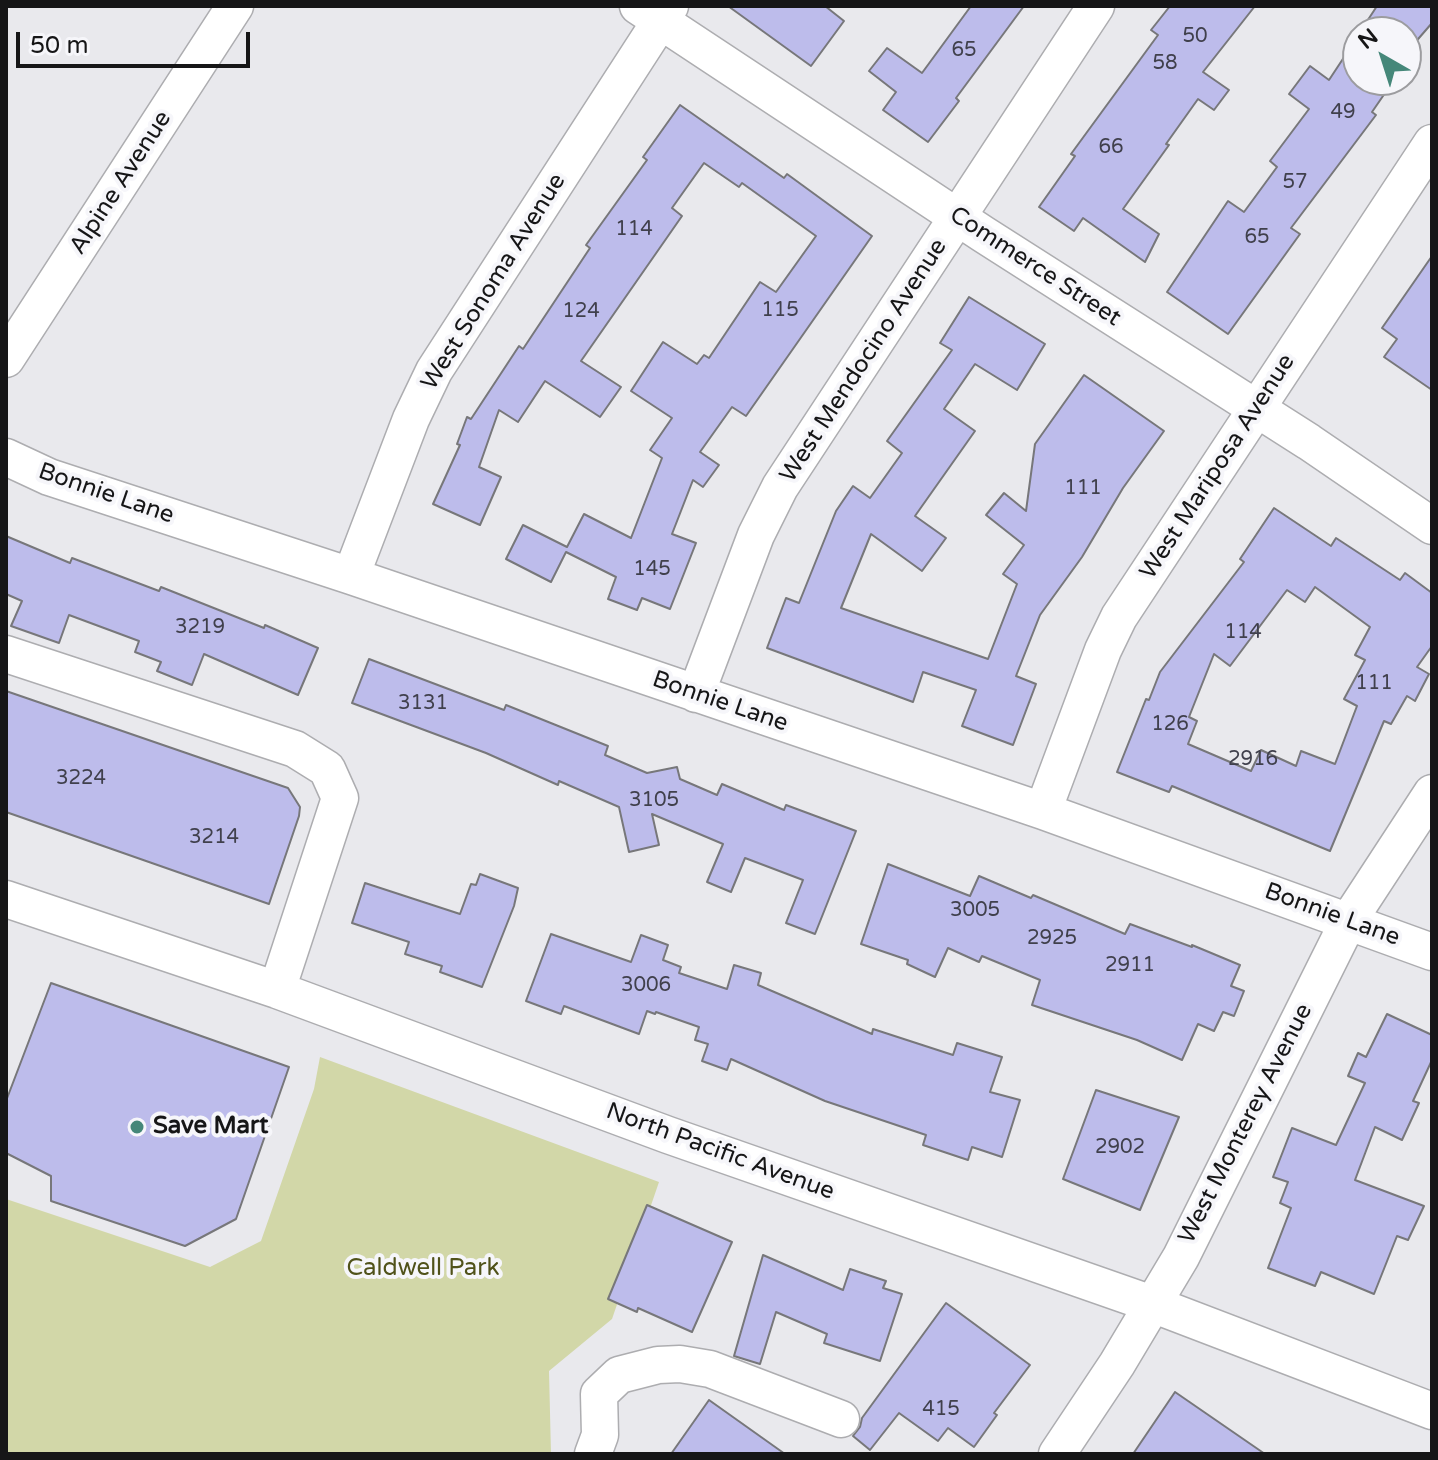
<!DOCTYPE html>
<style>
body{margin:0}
#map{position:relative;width:1438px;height:1460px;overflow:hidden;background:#e9e9ed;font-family:"Varela Round",sans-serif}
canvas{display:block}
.frame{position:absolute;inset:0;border:8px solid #161617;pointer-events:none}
.north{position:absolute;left:1342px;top:16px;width:80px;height:80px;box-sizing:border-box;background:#f6f6fa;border:2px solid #9c9c9f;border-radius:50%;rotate:321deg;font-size:22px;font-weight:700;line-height:32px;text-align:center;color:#161617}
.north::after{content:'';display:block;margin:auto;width:28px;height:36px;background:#458779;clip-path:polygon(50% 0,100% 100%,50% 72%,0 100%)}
.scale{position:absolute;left:16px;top:32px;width:234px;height:36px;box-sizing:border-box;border:4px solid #161617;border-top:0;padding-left:10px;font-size:24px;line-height:28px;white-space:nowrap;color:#161617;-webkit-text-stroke:6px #f6f6fa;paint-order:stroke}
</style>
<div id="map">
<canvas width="1438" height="1460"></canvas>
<div class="frame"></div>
<div class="north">N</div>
<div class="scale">50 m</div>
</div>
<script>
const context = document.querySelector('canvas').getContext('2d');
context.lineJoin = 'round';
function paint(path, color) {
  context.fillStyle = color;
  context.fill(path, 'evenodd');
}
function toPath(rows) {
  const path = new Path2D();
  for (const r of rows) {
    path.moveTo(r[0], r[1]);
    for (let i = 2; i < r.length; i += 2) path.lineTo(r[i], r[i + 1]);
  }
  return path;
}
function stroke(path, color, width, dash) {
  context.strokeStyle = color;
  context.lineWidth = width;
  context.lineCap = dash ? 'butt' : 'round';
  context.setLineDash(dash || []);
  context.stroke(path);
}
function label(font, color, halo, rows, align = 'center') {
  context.font = font + ' "Varela Round",sans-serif';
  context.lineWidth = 8;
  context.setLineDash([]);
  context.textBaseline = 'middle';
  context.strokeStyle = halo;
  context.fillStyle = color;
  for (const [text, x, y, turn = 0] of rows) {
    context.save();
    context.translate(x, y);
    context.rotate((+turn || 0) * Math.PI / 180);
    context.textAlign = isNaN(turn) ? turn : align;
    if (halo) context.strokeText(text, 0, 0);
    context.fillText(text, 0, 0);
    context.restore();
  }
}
paint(toPath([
 [320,1057,659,1182,612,1319,549,1371,551,1454,6,1454,6,1199,210,1267,261,1241,314,1089]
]), '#d2d7a8');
const building = toPath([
 [728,6,825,6,844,21,811,66,728,6],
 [971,6,1024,6,956,98,959,101,928,142,883,110,896,92,869,71,887,48,922,73,971,6],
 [1170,6,1255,6,1203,72,1229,90,1214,110,1198,99,1166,144,1169,145,1123,209,1159,234,1145,262,1083,218,1074,231,1039,207,1075,156,1071,154,1158,35,1151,30,1170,6],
 [1377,6,1432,6,1432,23,1406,53,1406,32,1360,32,1377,6],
 [1358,36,1358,80,1394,80,1372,112,1376,115,1291,228,1300,234,1228,334,1167,292,1228,201,1244,212,1277,167,1270,161,1309,109,1289,94,1310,66,1329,80,1358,36],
 [680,105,784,178,787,174,872,236,746,416,732,407,700,452,719,465,703,487,693,480,672,534,696,543,670,609,642,598,637,610,608,599,616,577,566,552,551,582,506,559,523,525,567,547,584,514,631,538,662,458,650,450,672,418,631,391,663,342,697,364,704,355,709,358,760,282,776,292,816,236,742,183,739,187,704,163,672,208,682,216,581,361,621,387,600,417,545,381,518,422,499,410,479,467,501,477,480,525,433,504,460,445,457,444,467,417,471,419,519,346,523,349,590,248,586,245,647,160,643,157,680,105],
 [1432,256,1432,390,1384,357,1397,339,1382,328,1432,256],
 [969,297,1045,344,1017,390,975,364,944,409,975,431,915,516,946,538,922,571,871,534,841,608,988,659,1017,584,1003,574,1024,545,986,515,1004,493,1026,511,1035,444,1084,375,1164,431,1123,488,1082,557,1040,615,1016,676,1036,684,1013,745,962,726,976,690,923,672,913,702,767,648,786,598,799,603,836,511,853,486,870,498,902,453,887,441,952,350,940,343,969,297],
 [1274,508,1331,546,1336,538,1400,580,1405,573,1432,593,1432,646,1417,667,1429,674,1415,701,1407,696,1391,724,1384,721,1330,851,1172,786,1169,792,1117,772,1146,699,1149,700,1160,672,1244,562,1240,559,1274,508],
 [1315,587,1370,627,1355,655,1365,660,1344,699,1357,706,1335,764,1301,751,1296,766,1261,750,1251,771,1188,744,1197,721,1189,717,1214,654,1230,666,1287,590,1305,602,1315,587],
 [6,536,70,563,72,558,159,591,161,587,264,628,265,625,318,648,298,695,204,654,192,685,157,671,161,662,135,652,139,641,69,615,59,643,11,626,22,601,6,594,6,536],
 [369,659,504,710,506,705,608,746,605,755,647,773,677,767,680,779,717,795,722,784,784,810,786,805,856,831,815,934,786,923,803,880,745,858,731,892,707,882,723,844,652,814,659,845,629,852,619,807,559,781,558,785,486,753,352,703,369,659],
 [6,691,288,788,300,807,299,816,269,904,6,812,6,691],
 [888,864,970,896,979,876,1031,898,1033,895,1125,934,1130,924,1192,947,1192,945,1240,965,1231,986,1244,991,1234,1016,1223,1012,1214,1031,1198,1024,1182,1060,1137,1040,1032,1005,1040,980,982,956,979,962,948,948,935,977,907,964,908,960,861,944,888,864],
 [480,874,518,888,514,906,482,987,440,972,442,966,405,954,409,942,352,923,365,883,460,914,471,884,476,885,480,874],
 [551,934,631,962,641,935,668,945,663,960,681,967,679,973,727,989,734,965,761,973,758,985,872,1034,873,1029,953,1055,957,1043,1002,1057,990,1092,1020,1100,1002,1157,972,1147,968,1160,923,1145,926,1135,825,1101,731,1059,727,1070,702,1061,708,1044,695,1040,699,1027,656,1012,655,1014,647,1011,639,1034,564,1006,561,1014,526,1001,551,934],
 [51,983,289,1067,236,1219,185,1246,51,1201,51,1176,6,1153,6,1101,51,983],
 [1387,1014,1432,1035,1432,1060,1413,1101,1419,1103,1402,1140,1375,1127,1355,1180,1424,1206,1408,1240,1397,1236,1374,1294,1321,1272,1315,1286,1268,1268,1291,1208,1280,1203,1288,1182,1273,1177,1292,1128,1336,1145,1365,1083,1348,1076,1358,1053,1366,1057,1387,1014],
 [1096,1090,1179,1117,1140,1210,1063,1179,1096,1090],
 [647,1205,732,1242,692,1332,638,1308,637,1312,608,1299,647,1205],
 [763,1255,843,1290,850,1269,886,1281,883,1288,902,1294,880,1361,824,1343,827,1334,776,1312,760,1364,734,1356,763,1255],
 [946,1303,1030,1365,994,1413,997,1415,974,1447,948,1428,938,1441,899,1413,870,1450,853,1436,860,1427,862,1418,946,1303],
 [1175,1392,1265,1454,1133,1454,1175,1392],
 [709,1400,785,1454,671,1454,709,1400]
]);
paint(building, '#bdbceb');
stroke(building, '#77777a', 2);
const minor = toPath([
 [638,6,983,234,1309,442,1432,526],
 [6,359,235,6],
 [6,457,49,477,351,576,1043,811,1432,952],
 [351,576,411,419,434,371,670,6],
 [6,654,295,749,327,769,340,798,277,990],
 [696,694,756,535,780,487,1096,6],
 [1043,811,1103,650,1119,617,1432,143],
 [6,899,277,990,668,1135,1152,1304,1432,1411],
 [593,1454,600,1435,599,1394,619,1375,658,1365,680,1364,710,1369,841,1419],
 [1057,1454,1117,1364,1181,1257,1349,920,1432,793]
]);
stroke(minor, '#adadb0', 39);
stroke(minor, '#fff', 36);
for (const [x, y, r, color] of [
 [137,1127,8,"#458779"]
]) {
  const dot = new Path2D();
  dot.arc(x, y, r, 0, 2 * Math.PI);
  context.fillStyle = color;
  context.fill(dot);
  stroke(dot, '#f6f6fa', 3);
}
label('20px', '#40404c', null, [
 ["50",1195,37],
 ["65",964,51],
 ["58",1165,64],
 ["49",1343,113],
 ["66",1111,148],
 ["57",1295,183],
 ["114",634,230],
 ["65",1257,238],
 ["115",780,311],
 ["124",581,312],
 ["111",1083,489],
 ["145",652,570],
 ["3219",200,628],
 ["114",1243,633],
 ["111",1374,684],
 ["3131",423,704],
 ["126",1170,725],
 ["2916",1253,760],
 ["3224",81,779],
 ["3105",654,801],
 ["3214",214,838],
 ["3005",975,911],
 ["2925",1052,939],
 ["2911",1130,966],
 ["3006",646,986],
 ["2902",1120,1148],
 ["415",941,1410]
]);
label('24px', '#161617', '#f6f6fa', [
 ["Alpine Avenue",121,183,-57],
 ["Commerce Street",1035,267,33],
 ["West Sonoma Avenue",494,282,-58],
 ["West Mendocino Avenue",864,361,-57],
 ["West Mariposa Avenue",1218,467,-57],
 ["Bonnie Lane",106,494,19],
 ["Bonnie Lane",720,702,19],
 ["Bonnie Lane",1332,915,20],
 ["West Monterey Avenue",1246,1124,-63],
 ["North Pacific Avenue",720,1152,20]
]);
label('bold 24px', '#161617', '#f6f6fa', [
 ["Save Mart",153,1127]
], 'left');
label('24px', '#50521a', '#f6f6fa', [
 ["Caldwell Park",423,1269]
]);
</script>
